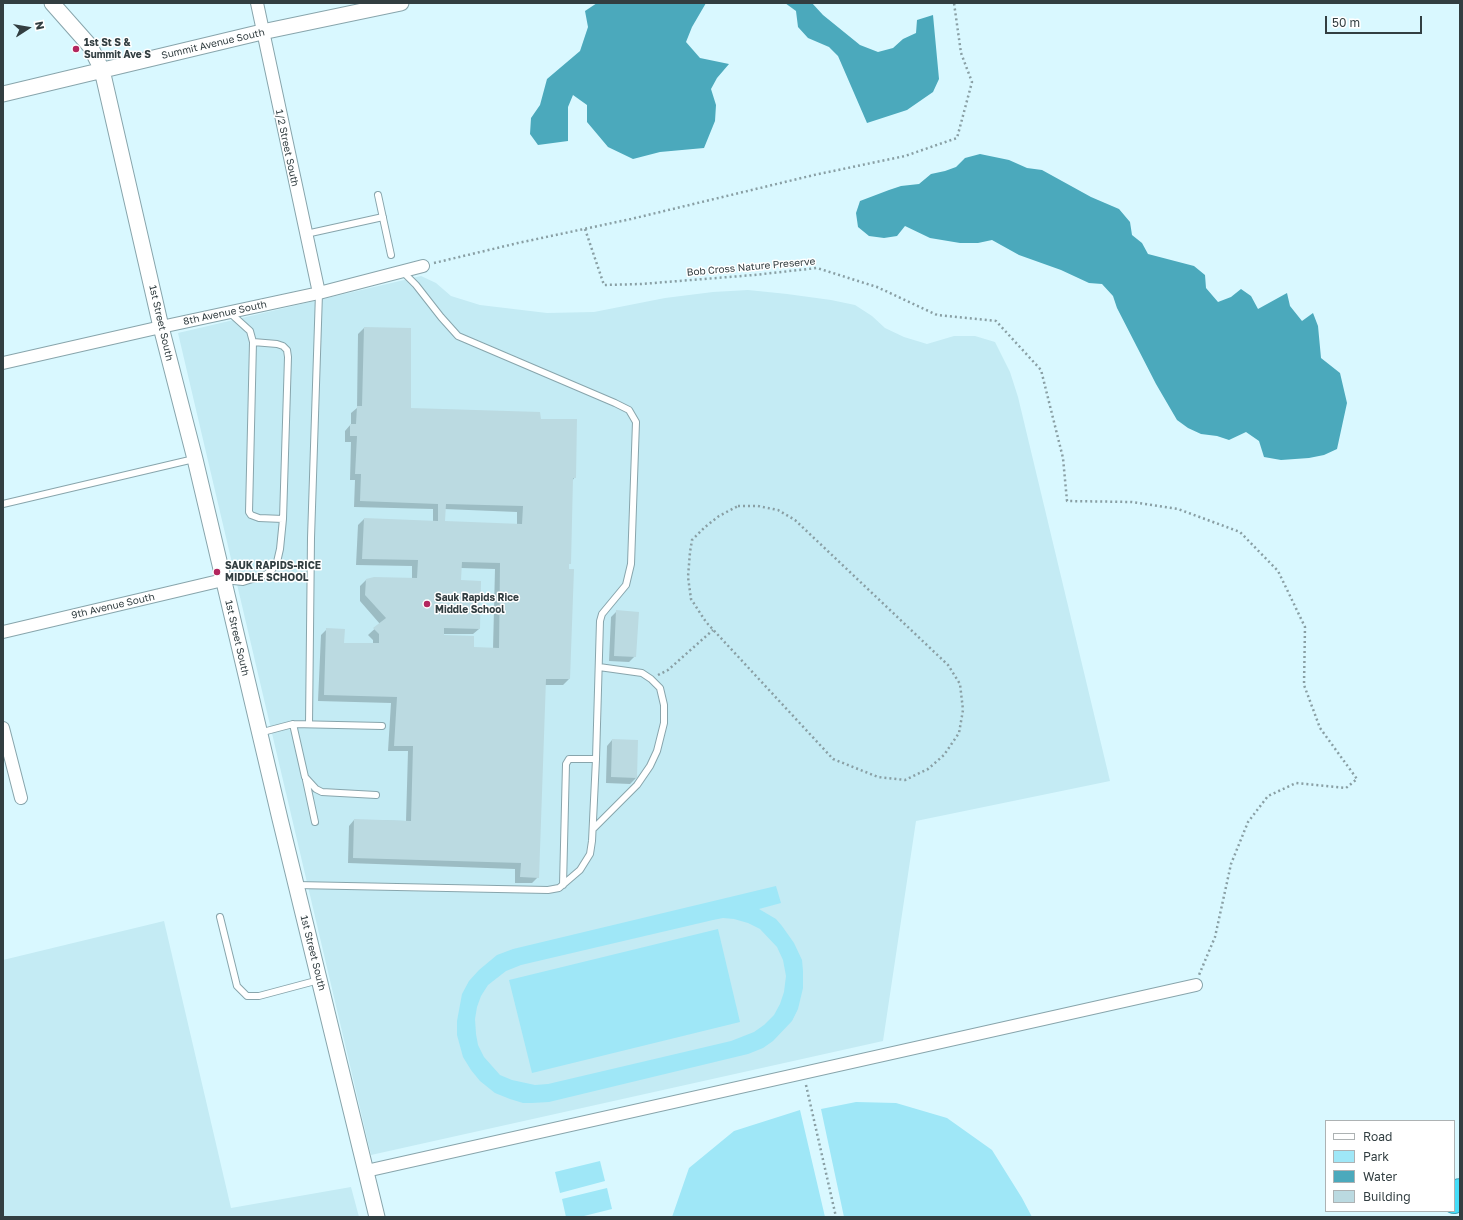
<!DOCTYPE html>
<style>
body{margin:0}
#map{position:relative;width:1463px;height:1220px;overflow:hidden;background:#d9f8ff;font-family:"Golos Text",sans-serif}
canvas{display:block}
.frame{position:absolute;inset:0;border:4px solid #323e41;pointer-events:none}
.legend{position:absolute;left:1325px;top:1120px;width:130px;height:92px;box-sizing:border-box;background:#fff;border:1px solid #adb2b3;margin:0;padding:5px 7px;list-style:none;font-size:12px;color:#323e41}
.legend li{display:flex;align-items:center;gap:8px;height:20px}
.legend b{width:20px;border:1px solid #adb2b3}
.north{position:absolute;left:8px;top:8px;width:40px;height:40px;-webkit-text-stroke:3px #fff;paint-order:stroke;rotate:78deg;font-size:11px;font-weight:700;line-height:16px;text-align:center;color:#323e41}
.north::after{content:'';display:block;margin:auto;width:14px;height:18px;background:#323e41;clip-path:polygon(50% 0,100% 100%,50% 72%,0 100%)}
.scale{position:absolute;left:1325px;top:16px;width:97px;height:18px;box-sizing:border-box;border:2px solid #323e41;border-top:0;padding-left:5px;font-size:12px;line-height:14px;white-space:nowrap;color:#323e41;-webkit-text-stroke:3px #fff;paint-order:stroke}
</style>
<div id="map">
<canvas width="1463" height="1220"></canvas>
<div class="frame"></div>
<ul class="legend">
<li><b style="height:5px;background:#fff"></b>Road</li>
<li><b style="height:11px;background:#9fe7f7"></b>Park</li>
<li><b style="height:11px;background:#4ba9bc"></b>Water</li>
<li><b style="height:11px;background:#bbdae1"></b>Building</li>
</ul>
<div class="north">N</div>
<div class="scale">50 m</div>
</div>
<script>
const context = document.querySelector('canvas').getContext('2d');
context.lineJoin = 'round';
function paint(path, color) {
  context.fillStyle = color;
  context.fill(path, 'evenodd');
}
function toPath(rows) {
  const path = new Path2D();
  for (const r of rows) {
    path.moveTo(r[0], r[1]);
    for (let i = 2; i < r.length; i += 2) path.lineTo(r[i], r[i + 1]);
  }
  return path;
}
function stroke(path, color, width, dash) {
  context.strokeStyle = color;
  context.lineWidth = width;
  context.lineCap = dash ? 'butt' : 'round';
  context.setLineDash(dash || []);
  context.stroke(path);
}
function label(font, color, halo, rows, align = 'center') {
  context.font = font + ' "Golos Text",sans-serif';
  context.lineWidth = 3;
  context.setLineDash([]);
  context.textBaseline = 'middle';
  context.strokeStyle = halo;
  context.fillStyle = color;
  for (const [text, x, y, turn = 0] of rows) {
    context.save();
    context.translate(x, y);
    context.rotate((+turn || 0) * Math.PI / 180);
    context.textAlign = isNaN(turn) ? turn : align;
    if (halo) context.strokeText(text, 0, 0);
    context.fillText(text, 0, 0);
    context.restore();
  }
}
paint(toPath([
 [421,276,436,283,451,296,480,305,547,313,594,312,665,298,713,292,748,290,787,294,831,300,855,305,872,316,885,328,904,337,927,344,954,336,975,336,995,342,1010,372,1018,397,1110,781,916,821,883,1041,371,1155,178,333],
 [164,921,231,1208,351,1187,359,1217,3,1217,3,960]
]), '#c4ebf4');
paint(toPath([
 [776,886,781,903,759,909,776,919,782,926,794,943,802,960,803,971,803,988,798,1009,792,1021,773,1041,763,1048,748,1054,549,1102,532,1103,523,1103,510,1099,495,1093,480,1081,471,1070,463,1057,457,1035,457,1021,462,994,469,981,479,970,497,955,513,949],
 [723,918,734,919,748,923,760,929,777,947,783,960,786,976,784,992,780,1004,774,1015,764,1025,754,1032,731,1041,548,1084,535,1085,512,1080,500,1075,484,1057,478,1045,476,1034,475,1019,477,1007,481,996,488,985,506,971,521,965,713,920],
 [718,929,740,1022,532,1073,509,980],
 [856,1102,896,1103,947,1118,992,1150,1022,1198,1032,1217,844,1217,821,1109],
 [800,1110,825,1217,672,1217,689,1168,734,1131],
 [600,1161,605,1181,560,1193,555,1172],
 [607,1188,612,1209,580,1217,566,1217,562,1199]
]), '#9fe7f7');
paint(toPath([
 [597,3,706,3,692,27,686,42,700,58,729,64,717,78,711,89,716,105,715,121,704,148,660,152,633,159,608,147,587,122,587,105,573,95,568,107,568,141,538,145,530,134,531,118,540,105,547,79,580,51,588,27,585,11],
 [785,3,812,3,823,15,860,45,878,52,893,48,903,39,916,33,917,20,933,15,939,79,933,92,907,110,867,123,838,56,829,47,808,38,798,27,796,11],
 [980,154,1009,160,1027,168,1042,170,1091,197,1119,209,1130,222,1132,235,1142,243,1148,254,1194,266,1205,275,1206,288,1218,302,1231,297,1241,289,1251,296,1258,309,1287,293,1290,306,1302,321,1313,313,1318,326,1321,358,1340,373,1347,403,1337,449,1324,455,1309,458,1281,460,1264,457,1259,441,1246,432,1229,440,1217,436,1201,434,1188,428,1177,420,1156,384,1117,308,1113,296,1102,284,1089,283,1061,270,1019,255,992,240,978,243,960,243,930,238,905,226,897,236,884,238,869,236,858,227,856,213,860,201,889,190,901,186,919,184,931,174,945,171,956,167,965,158]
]), '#4ba9bc');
paint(toPath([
 [364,328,410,409,540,420,575,477,572,481,568,565,568,570,573,570,569,679,563,685,545,685,538,877,532,883,515,883,515,869,348,863,349,826,354,820,406,821,408,751,388,751,391,703,318,701,321,635,327,629,343,644,373,644,373,640,368,635,380,624,360,601,360,586,366,580,412,579,412,566,356,565,358,525,364,519,433,522,433,509,354,507,355,480,350,480,351,442,345,442,345,431,351,424,351,413,357,408,358,334],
 [444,509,517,512,517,525,444,522],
 [461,568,495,569,493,649,473,648,443,636,443,634,473,634,479,629,460,581],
 [617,611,635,656,629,662,609,661,611,617],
 [612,740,636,778,630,784,606,783,607,746]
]), '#0003');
paint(toPath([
 [364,327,411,328,411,408,540,412,541,419,577,419,576,478,573,478,571,564,569,564,569,569,574,569,570,679,546,679,539,878,520,877,521,863,353,858,354,819,411,821,413,746,394,746,397,697,324,695,326,628,345,629,344,643,379,643,379,634,373,628,386,618,365,595,366,579,374,577,417,578,418,560,362,559,364,518,438,521,438,504,360,501,361,474,355,474,357,436,350,436,350,424,356,424,357,406,362,406],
 [446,504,523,506,522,524,445,521],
 [462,562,500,563,499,648,474,647,474,636,444,635,444,628,480,629,481,581,461,580],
 [616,610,639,612,636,657,614,656],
 [612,739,638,740,637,778,611,777]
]), '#bbdae1');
const service = toPath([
 [378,195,391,255],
 [306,234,383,217],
 [229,312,250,331,253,342,249,512,251,515,259,518,283,519,288,357,287,350,283,346,277,344,253,342],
 [3,504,194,459],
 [224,580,243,582,265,575,272,570,277,562,280,549,283,519],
 [293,724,305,777,316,789,322,792,376,795],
 [309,724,311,538,319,293],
 [259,733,293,724,382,726],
 [306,780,315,822],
 [593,829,637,785,650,766,657,751,664,723,664,705,660,688,651,679,642,673,599,667],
 [296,885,548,890,559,888,580,870,590,854,592,841,596,759,600,621,602,614,626,585,631,564,636,422,629,410,615,403,458,336,441,317,416,285,402,271],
 [563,885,566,764,569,759,596,759],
 [220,917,237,986,247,996,259,996,319,980]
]);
const minor = toPath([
 [257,3,319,293],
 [3,363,161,327,319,293,423,266],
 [3,632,223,580],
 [3,728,21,798],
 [366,1171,1196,985]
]);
const tertiary = toPath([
 [52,3,90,46,102,70,161,327,195,459,280,819,377,1217],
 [3,94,262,32,401,3]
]);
const motorway = toPath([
 [1454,1202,1460,1190]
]);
stroke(service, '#88a5ac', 8);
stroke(minor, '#88a5ac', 14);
stroke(tertiary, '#88a5ac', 17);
stroke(motorway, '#3ea5b9', 24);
stroke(toPath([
 [585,229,604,285,641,284,754,275,817,268,877,287,937,315,996,321,1041,370,1063,458,1067,501,1132,502,1178,509,1240,532,1278,571,1305,627,1304,685,1320,728,1357,779,1346,788,1296,783,1268,796,1248,822,1231,864,1215,937,1199,975],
 [434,263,518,243,631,219,814,175,905,156,957,138,972,82,961,53,954,3],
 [738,506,758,506,778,510,795,520,948,665,960,684,963,710,959,733,944,755,928,769,905,780,878,777,833,759,706,622,691,599,688,577,690,552,692,540,705,527,719,516,738,506],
 [658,675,668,670,713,630],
 [806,1085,836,1217]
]), '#899fa4', 2.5, [2, 3]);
stroke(service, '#fff', 6);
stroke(minor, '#fff', 12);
stroke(tertiary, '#fff', 15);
stroke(motorway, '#44ddf9', 22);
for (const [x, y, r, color] of [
 [76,49,4,"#b3265e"],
 [217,572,4,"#b3265e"],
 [427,604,4,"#b3265e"]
]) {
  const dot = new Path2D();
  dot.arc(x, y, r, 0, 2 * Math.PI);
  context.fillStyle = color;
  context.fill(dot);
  stroke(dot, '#fff', 1.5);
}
label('bold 10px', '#323e41', '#fff', [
 ["1st St S &",84,43],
 ["Summit Ave S",84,55],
 ["SAUK RAPIDS-RICE",225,566],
 ["MIDDLE SCHOOL",225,578],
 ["Sauk Rapids Rice",435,598],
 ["Middle School",435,610]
], 'left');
label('10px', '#323e41', '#fff', [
 ["Summit Avenue South",213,44,-13],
 ["1/2 Street South",287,148,78],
 ["Bob Cross Nature Preserve",751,267,-5],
 ["8th Avenue South",225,313,-12],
 ["1st Street South",161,323,77],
 ["9th Avenue South",113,606,-13],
 ["1st Street South",237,638,77],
 ["1st Street South",313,953,76]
]);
</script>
